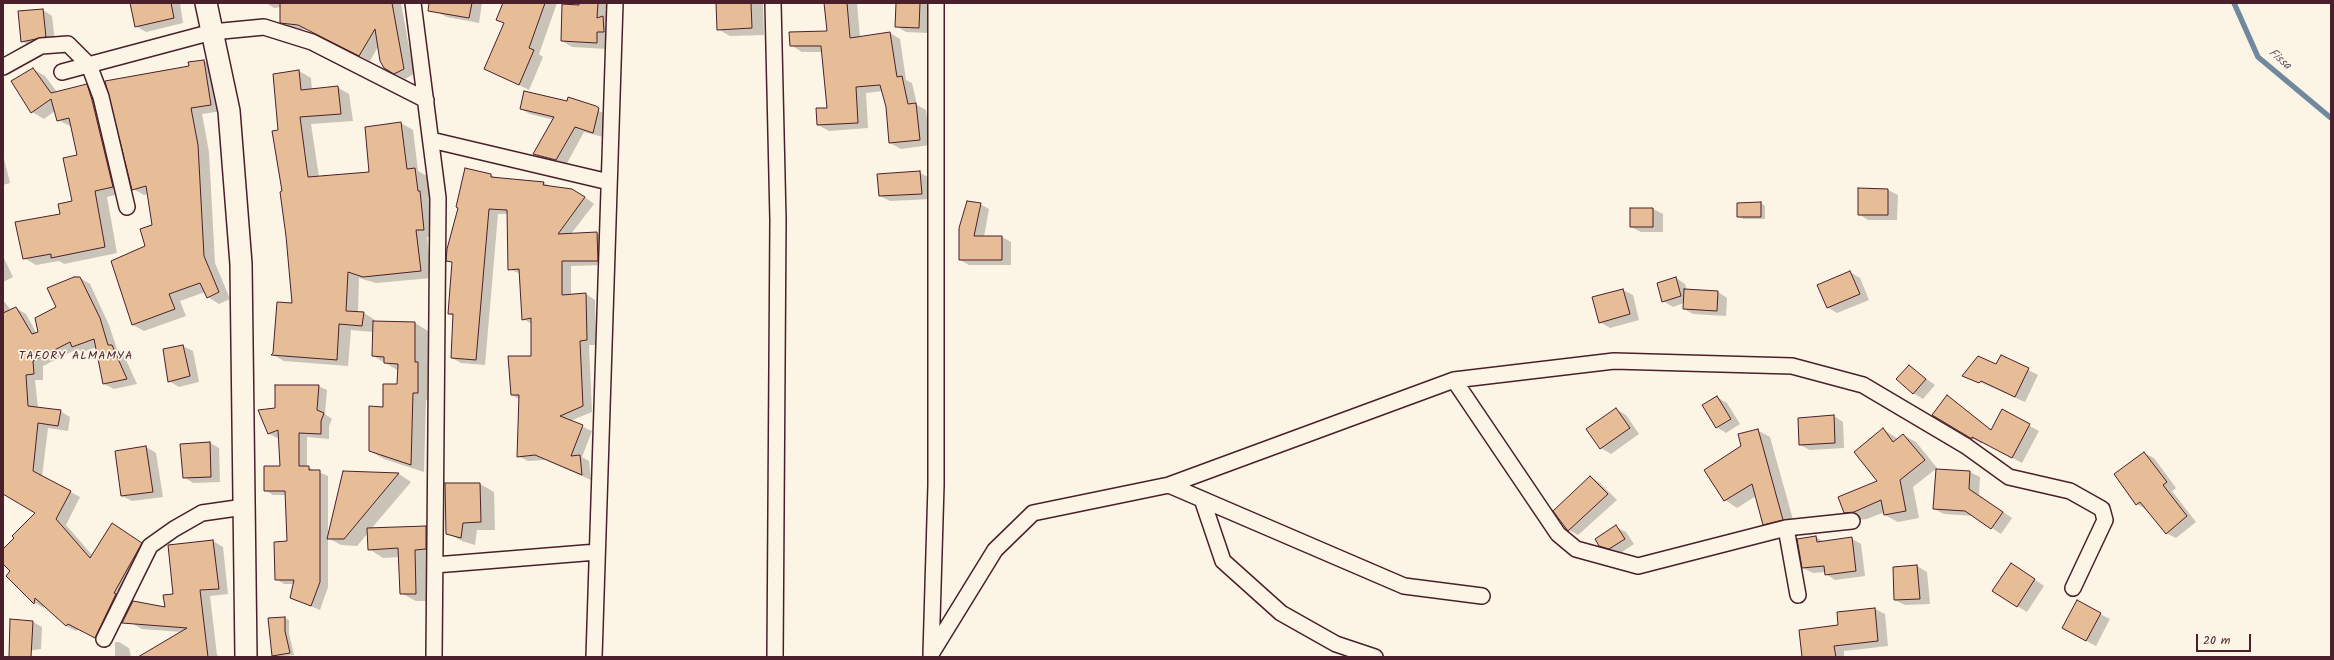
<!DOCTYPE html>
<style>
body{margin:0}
#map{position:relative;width:2334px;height:660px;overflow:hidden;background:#fcf5e5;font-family:Kalam,sans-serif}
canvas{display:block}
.frame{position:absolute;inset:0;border:4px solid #4a1f2b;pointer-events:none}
.scale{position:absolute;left:2196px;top:634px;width:55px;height:18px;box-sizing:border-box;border:2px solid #4a1f2b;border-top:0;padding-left:5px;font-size:12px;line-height:14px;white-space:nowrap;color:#4a1f2b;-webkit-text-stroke:3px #fcf5e5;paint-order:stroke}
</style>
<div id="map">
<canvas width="2334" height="660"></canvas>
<div class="frame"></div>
<div class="scale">20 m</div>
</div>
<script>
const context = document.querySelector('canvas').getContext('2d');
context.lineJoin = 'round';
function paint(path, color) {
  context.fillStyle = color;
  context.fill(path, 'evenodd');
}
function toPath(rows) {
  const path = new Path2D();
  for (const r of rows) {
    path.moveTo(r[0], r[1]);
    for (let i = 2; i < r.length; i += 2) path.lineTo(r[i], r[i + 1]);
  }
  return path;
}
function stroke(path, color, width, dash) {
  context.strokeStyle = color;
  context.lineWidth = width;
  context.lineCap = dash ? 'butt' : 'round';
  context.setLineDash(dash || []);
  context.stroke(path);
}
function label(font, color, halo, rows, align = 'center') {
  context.font = font + ' Kalam,sans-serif';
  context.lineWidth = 3.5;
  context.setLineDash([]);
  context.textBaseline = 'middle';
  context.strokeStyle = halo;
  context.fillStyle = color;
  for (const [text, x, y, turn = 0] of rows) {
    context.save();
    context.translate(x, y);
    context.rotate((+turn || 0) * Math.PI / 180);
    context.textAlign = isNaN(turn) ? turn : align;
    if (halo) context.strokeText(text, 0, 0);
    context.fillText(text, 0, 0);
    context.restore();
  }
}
paint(toPath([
 [131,3,180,3,183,23,146,32,136,26],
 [266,3,401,3,414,74,405,79,384,68,379,45,370,61,309,30,291,28,281,22,281,7,274,8],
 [439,3,482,3,479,23,447,17,437,12],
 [504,3,557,3,539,54,543,57,529,90,485,68,505,24,497,19],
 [563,3,609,3,607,49,572,47,562,41],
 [717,3,763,3,764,35,730,36,718,29],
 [825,3,857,3,860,38,890,33,900,39,906,80,912,83,917,105,926,110,930,145,901,149,890,143,887,106,883,91,866,93,868,128,829,131,818,125,828,108,822,52,802,52,791,45,828,32],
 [897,3,925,3,930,6,928,33,906,32,896,26],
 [43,10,52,16,55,42,32,47,22,41],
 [204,61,215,67,222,111,202,114,209,152,215,263,230,299,219,304,208,297,205,292,180,301,186,316,144,331,133,325,112,261,146,246,153,226,148,194,144,195,133,189,190,67],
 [33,69,45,76,57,92,86,85,98,92,124,193,107,197,117,253,64,264,59,261,36,265,24,258,74,202,79,155,72,127,58,120,55,111,44,119,32,112,12,82],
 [299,71,311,78,312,90,337,87,349,94,353,121,311,124,319,177,370,173,401,123,413,130,418,171,427,176,436,236,427,237,432,278,376,283,359,278,358,313,364,313,375,320,375,322,415,323,428,331,428,369,431,370,431,401,426,400,424,472,384,459,370,451,384,408,398,385,399,371,373,356,374,332,351,330,348,366,284,361,273,355,293,304,279,131],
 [569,98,608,115,603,137,584,132,566,165,544,159,534,154,554,120,530,114,521,109,567,102],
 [3,155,10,183,3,185],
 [919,172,929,178,931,199,890,201,880,196],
 [491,175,497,178,544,183,552,187,582,195,594,204,571,234,597,233,607,239,607,265,571,266,571,295,586,294,595,300,596,345,589,345,592,412,570,421,592,431,582,457,589,461,591,480,545,460,528,461,518,456,520,400,512,395,532,357,532,324,523,319,521,274,509,269,508,214,498,214,485,365,461,363,452,358,454,316,449,314,453,263,447,260],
 [1888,190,1898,195,1897,220,1868,220,1859,214],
 [1761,203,1765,206,1765,219,1743,219,1738,216],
 [980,204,989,209,984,237,1002,237,1011,242,1011,265,969,265,960,260],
 [1631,209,1653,209,1663,214,1663,232,1641,232,1631,227],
 [3,256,13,277,3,282],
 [1850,272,1860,278,1869,300,1837,313,1827,307],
 [80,278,90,284,109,325,117,349,122,351,137,384,114,389,104,384,97,347,83,352,77,349,43,366,43,380,35,380,38,408,60,411,70,417,68,431,48,428,42,477,80,497,66,525,93,556,122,530,151,549,124,600,115,594,120,613,105,643,78,629,76,631,66,626,44,605,44,608,35,603,7,576,12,571,3,562,3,551,36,513,3,493,3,300,11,310,16,308,26,314,37,334],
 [1676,278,1685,284,1687,290,1718,292,1727,298,1726,316,1693,314,1684,309,1684,303,1673,307,1663,301],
 [1623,290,1633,295,1639,320,1610,328,1600,322],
 [183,346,193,351,199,382,179,387,169,381],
 [2001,356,2038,375,2025,402,1964,375,1997,365],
 [1909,366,1935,385,1923,399,1913,393],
 [318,386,327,390,325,414,332,419,329,426,329,439,307,437,307,467,328,476,328,534,343,472,399,474,411,482,371,529,426,527,440,535,431,601,416,601,401,593,400,557,383,558,369,549,368,533,357,546,341,545,328,538,328,587,320,610,291,598,294,584,284,584,276,579,288,542,286,495,273,495,265,490,281,467,279,437,277,438,268,433,276,408],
 [1947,396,1992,430,2002,411,2039,431,2022,463,1982,442,1982,444,1933,415],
 [1717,397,1727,403,1740,424,1726,433,1717,427],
 [1616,409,1626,415,1639,434,1611,454,1601,448,1587,430],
 [1834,416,1843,422,1844,448,1810,450,1800,445],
 [1883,429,1898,439,1903,435,1916,442,1937,468,1913,487,1919,518,1898,522,1885,515,1885,512,1867,519,1858,520,1845,512,1879,481],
 [1757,430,1770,437,1795,527,1776,531,1764,524,1756,496,1737,508,1725,500,1705,470,1742,446],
 [210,443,219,448,220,482,193,483,184,477],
 [146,447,156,453,163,497,132,501,122,496,116,452],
 [2144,453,2154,458,2176,488,2172,491,2196,522,2176,538,2166,533,2147,510,2137,504],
 [1937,470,1970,472,1980,477,1979,495,2012,518,2001,534,1974,516,1944,514,1934,509],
 [1591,477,1600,483,1617,500,1578,535,1569,530],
 [480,484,494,492,495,530,477,530,475,545,462,541,447,533],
 [1616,527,1626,532,1634,544,1619,554,1600,545],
 [1816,537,1824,542,1852,539,1861,544,1865,576,1835,580,1826,574,1825,572,1813,573,1803,568],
 [213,541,223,547,228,594,210,596,217,655,221,657,140,657,182,632,142,629,131,623,166,609],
 [1917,566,1927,572,1930,604,1905,605,1895,600],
 [2021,570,2044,586,2027,612,2017,606],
 [2077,602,2110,619,2096,646,2073,634],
 [1875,609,1885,614,1888,646,1844,651,1844,657,1803,657,1839,626],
 [285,618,289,620,289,634,294,655,275,657,273,656,269,619],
 [33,622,42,627,41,649,20,652],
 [115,642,119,642,129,648,131,657,115,657]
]), '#0003');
stroke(toPath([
 [2234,3,2258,57,2331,118]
]), '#71899f', 5.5);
const building = toPath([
 [130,3,171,3,174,18,135,27,130,3],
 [280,3,392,3,404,69,394,74,384,68,380,61,375,29,359,56,298,25,280,23,280,3],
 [429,3,472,3,469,18,428,11,429,3],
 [503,3,545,3,529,48,534,50,519,85,484,69,504,23,496,20,503,3],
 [579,3,598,3,597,18,603,16,604,32,597,32,597,43,561,41,562,4,579,5,579,3],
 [716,3,751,3,752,28,717,30,716,3],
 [824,3,847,3,850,38,890,32,897,77,902,76,908,104,916,103,920,140,889,143,886,107,880,85,856,87,858,123,817,125,816,108,827,108,821,46,790,46,789,32,827,31,824,3],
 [896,3,920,3,919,28,895,27,896,3],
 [43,9,46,37,21,42,18,11,43,9],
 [204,60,211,105,191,108,198,145,204,256,219,292,207,298,200,283,169,294,175,309,132,325,111,261,145,246,140,229,152,225,146,186,132,190,105,81,189,66,188,62,204,60],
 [33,68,51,93,87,84,92,100,113,187,95,191,105,247,51,258,51,254,23,259,15,222,60,214,58,204,72,201,63,158,77,155,69,118,57,121,51,99,31,113,11,81,33,68],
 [299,70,301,90,338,86,341,114,300,117,308,177,369,172,365,127,401,122,407,169,415,168,418,191,420,191,424,230,416,230,421,271,363,277,348,272,346,311,364,312,362,326,339,324,337,360,271,355,273,353,277,302,292,303,286,236,280,192,282,191,272,131,278,130,273,74,299,70],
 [524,91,567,101,568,97,596,106,599,108,593,133,575,127,556,160,533,154,554,117,520,109,524,91],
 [465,168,491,174,491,177,544,182,543,185,572,189,585,197,558,234,597,232,598,261,562,261,562,295,586,293,587,340,580,341,583,406,560,416,583,425,571,456,580,455,582,475,535,455,517,457,519,395,511,395,508,356,531,356,531,318,522,320,519,269,508,270,507,210,489,209,476,360,451,358,453,314,448,314,452,262,446,261,447,249,458,208,456,207,465,168],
 [920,171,922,194,879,196,877,174,920,171],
 [1858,188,1888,189,1888,215,1858,215,1858,188],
 [967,201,981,203,974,236,1002,236,1002,260,959,260,959,228,967,201],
 [1761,202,1761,217,1737,217,1737,203,1761,202],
 [1630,208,1653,208,1653,227,1630,227,1630,208],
 [1850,271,1860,294,1827,308,1817,285,1850,271],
 [74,277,80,277,100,318,108,345,112,345,127,379,103,384,94,339,72,347,70,342,33,361,34,374,26,375,28,406,61,410,58,426,38,423,33,471,71,491,56,519,90,558,112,523,142,543,114,593,116,594,95,638,68,624,66,626,35,598,34,604,6,576,10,571,3,564,3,549,14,538,12,536,35,513,3,494,3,313,16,307,32,334,38,332,35,318,56,307,47,288,74,277],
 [1676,277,1681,296,1662,302,1657,283,1676,277],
 [1623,289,1630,314,1599,323,1592,297,1623,289],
 [1684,289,1718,291,1717,311,1683,309,1684,289],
 [373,321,415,322,415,362,418,362,418,393,413,393,411,465,369,451,369,406,383,407,383,384,397,384,398,364,384,363,384,357,372,356,373,321],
 [183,345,190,376,168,382,163,349,183,345],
 [2001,355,2029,368,2015,397,1981,381,1979,383,1962,376,1978,356,1996,364,2001,355],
 [1909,365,1926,379,1913,394,1896,379,1909,365],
 [275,385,319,385,317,410,324,413,321,421,321,434,299,433,299,466,309,466,309,470,320,470,320,582,311,606,290,598,294,580,275,580,274,542,287,541,285,491,264,491,264,466,280,466,278,430,268,434,258,410,275,408,275,385],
 [1947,395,1991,430,2002,409,2030,424,2012,458,1972,437,1972,439,1932,415,1947,395],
 [1717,396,1731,419,1716,428,1702,405,1717,396],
 [1616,408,1630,428,1600,449,1586,429,1616,408],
 [1834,415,1835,443,1799,445,1798,418,1834,415],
 [1883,428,1893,442,1903,434,1925,460,1900,480,1906,511,1884,515,1881,500,1854,512,1844,513,1838,497,1877,481,1854,452,1883,428],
 [1758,429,1783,520,1763,525,1752,484,1724,501,1704,470,1741,446,1738,434,1758,429],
 [210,442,211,477,183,478,180,444,210,442],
 [146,446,153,492,121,496,115,451,146,446],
 [2144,452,2167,482,2163,485,2187,516,2166,534,2140,502,2136,505,2114,474,2144,452],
 [1936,469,1970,471,1969,489,2003,512,1991,529,1965,511,1933,509,1936,469],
 [343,471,399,473,344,539,327,539,343,471],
 [1590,476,1608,494,1568,531,1553,511,1590,476],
 [445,483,480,483,481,522,463,523,461,538,446,534,445,483],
 [1616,525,1625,539,1609,549,1599,546,1595,539,1616,525],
 [426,526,426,549,415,550,416,594,400,594,398,548,368,550,367,528,426,526],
 [1816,536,1817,542,1852,537,1856,571,1825,575,1824,566,1802,568,1797,539,1816,536],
 [213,540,219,589,200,590,208,657,138,657,187,628,122,623,133,601,165,607,163,595,173,594,168,545,213,540],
 [2011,563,2035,579,2017,607,1992,591,2011,563],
 [1917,565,1920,599,1894,600,1893,567,1917,565],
 [2077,600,2101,613,2086,641,2062,628,2077,600],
 [1875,608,1878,641,1834,646,1836,657,1802,657,1799,630,1838,625,1837,612,1875,608],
 [285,617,285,631,290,653,272,656,268,618,285,617],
 [10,619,33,621,31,657,9,657,10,619]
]);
paint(building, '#e7bd97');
stroke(building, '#4a1f2b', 1);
const street = toPath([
 [413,3,438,198,434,657],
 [773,3,778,220,775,657],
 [3,67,41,46,68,44,89,65,101,97,127,207],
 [62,72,212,32,264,27,312,42,426,100],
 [431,140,609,182],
 [1454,380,1558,534,1576,549,1638,566,1786,528,1852,521],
 [1169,485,1404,586,1482,596],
 [1202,499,1223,561,1281,613,1336,644,1375,657],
 [1786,528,1798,595],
 [435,565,597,552],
 [104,639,150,546,174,529,202,513,244,507],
 [931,654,995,550,1033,513,1169,485,1454,380,1614,361,1792,366,1863,385,1966,446,2009,477,2070,491,2102,509,2105,520,2073,588],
 [931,654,936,485,936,3],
 [594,657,615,3]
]);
const secondary = toPath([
 [206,3,229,111,241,264,246,657]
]);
stroke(street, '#4a1f2b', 18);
stroke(secondary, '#4a1f2b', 24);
stroke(street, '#fcf5e5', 15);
stroke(secondary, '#fcf5e5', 21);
label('italic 12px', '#5e5465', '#fcf5e5', [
 ["Fissa",2279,60,40]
]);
context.letterSpacing = '1px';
label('12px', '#4a1f2b', '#fcf5e5', [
 ["TAFORY ALMAMYA",76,357]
]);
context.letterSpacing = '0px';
</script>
